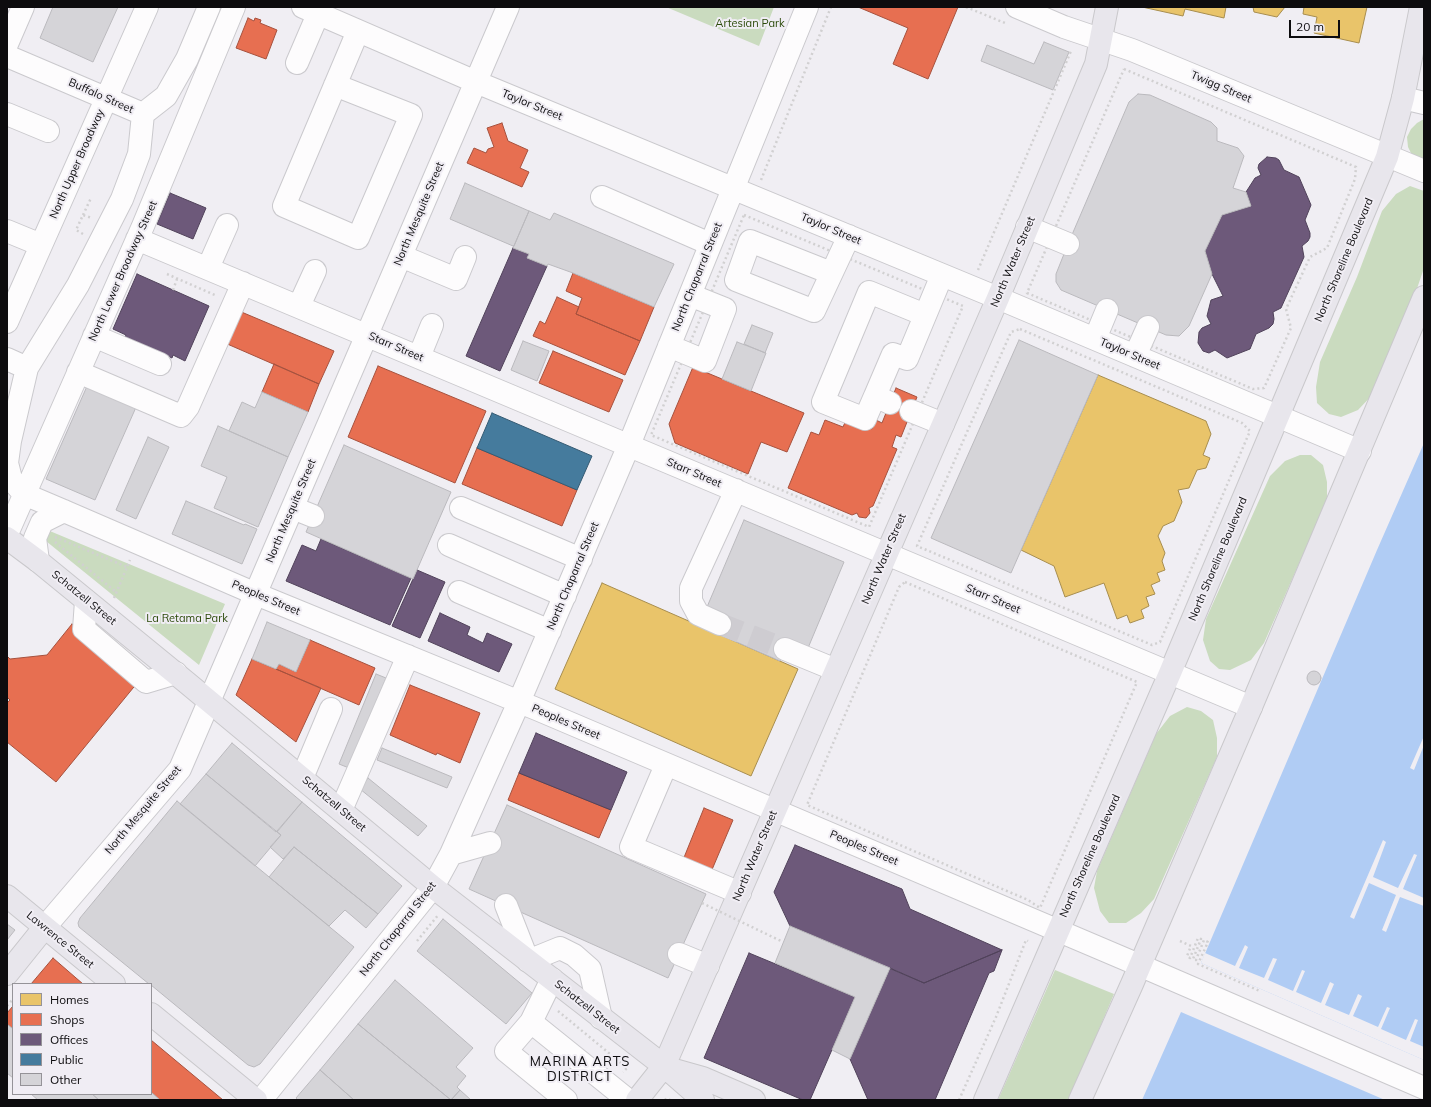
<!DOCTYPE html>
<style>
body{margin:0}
#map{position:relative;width:1431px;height:1107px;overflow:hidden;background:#f0eef3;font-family:Mulish,sans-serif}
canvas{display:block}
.frame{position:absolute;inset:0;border:8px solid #0d0c0e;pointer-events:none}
.legend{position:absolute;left:12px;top:983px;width:140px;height:112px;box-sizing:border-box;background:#f0edf4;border:1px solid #959398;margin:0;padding:5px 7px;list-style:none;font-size:12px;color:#0d0c0e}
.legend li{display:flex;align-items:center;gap:8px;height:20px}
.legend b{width:20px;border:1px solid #959398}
.scale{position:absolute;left:1289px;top:20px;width:51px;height:18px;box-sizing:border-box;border:2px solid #0d0c0e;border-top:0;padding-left:5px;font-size:12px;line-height:14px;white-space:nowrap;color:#0d0c0e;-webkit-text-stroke:3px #f0edf4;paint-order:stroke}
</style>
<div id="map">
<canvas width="1431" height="1107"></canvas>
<div class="frame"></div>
<ul class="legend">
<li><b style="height:11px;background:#e9c46a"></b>Homes</li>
<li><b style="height:11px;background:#e76f51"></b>Shops</li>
<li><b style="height:11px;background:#6d597a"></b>Offices</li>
<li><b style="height:11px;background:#457b9d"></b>Public</li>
<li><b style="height:11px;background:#d5d4d8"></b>Other</li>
</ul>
<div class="scale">20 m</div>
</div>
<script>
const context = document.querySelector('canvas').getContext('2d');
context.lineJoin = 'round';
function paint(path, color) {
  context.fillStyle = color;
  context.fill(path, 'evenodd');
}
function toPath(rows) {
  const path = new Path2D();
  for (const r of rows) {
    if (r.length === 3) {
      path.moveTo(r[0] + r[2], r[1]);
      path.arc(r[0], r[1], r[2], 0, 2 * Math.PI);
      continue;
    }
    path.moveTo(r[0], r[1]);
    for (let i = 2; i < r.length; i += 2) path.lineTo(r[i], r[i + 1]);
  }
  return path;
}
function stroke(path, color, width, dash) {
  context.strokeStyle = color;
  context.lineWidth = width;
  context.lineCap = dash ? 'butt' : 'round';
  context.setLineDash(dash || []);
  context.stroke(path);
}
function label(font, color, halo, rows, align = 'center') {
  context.font = font + ' Mulish,sans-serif';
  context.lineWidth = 4;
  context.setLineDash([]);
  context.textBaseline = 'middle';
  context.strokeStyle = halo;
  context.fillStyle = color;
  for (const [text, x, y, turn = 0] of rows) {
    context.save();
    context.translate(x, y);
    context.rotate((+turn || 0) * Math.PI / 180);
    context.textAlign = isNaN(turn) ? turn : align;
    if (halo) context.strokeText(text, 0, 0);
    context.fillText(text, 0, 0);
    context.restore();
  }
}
paint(toPath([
 [666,7,774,7,759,46],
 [1424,119,1424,164,1413,157,1408,147,1407,137,1411,129,1417,123],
 [1410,186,1424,191,1424,268,1410,309,1377,390,1358,410,1341,417,1329,414,1317,403,1316,387,1320,362,1357,277,1382,211,1396,194],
 [1300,455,1311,455,1323,465,1327,482,1327,500,1264,643,1251,660,1230,670,1219,669,1210,661,1203,640,1206,619,1270,476,1285,461],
 [45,529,225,604,199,665,41,537],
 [1187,707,1201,711,1213,720,1217,738,1217,757,1154,899,1141,913,1126,923,1109,923,1100,911,1094,888,1097,871,1156,734,1170,716],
 [1055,970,1114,994,1069,1100,998,1100]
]), '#cadbbf');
paint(toPath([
 [1424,443,1424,1060,1201,963,1377,550],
 [1181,1012,1385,1100,1142,1100]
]), '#b0ccf4');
paint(toPath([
 [1424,736,1424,745,1414,770,1410,768],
 [1383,840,1386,842,1373,877,1398,888,1414,854,1417,855,1403,889,1424,898,1424,906,1400,897,1386,932,1382,930,1396,895,1369,883,1354,919,1350,917],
 [1245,945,1248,947,1239,968,1264,978,1273,958,1277,959,1268,980,1293,991,1302,970,1305,971,1296,992,1321,1003,1330,982,1334,984,1325,1005,1349,1015,1358,994,1362,996,1353,1016,1378,1027,1387,1007,1390,1008,1381,1029,1406,1040,1415,1019,1418,1020,1410,1041,1424,1047,1424,1060,1201,963,1205,953,1235,966]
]), '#f0eef3');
const homes = toPath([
 [1142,7,1226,7,1224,18,1185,9,1183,16,1142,7],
 [1253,7,1285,7,1277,17,1254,12,1253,7],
 [1304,7,1367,7,1359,43,1314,33,1317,17,1303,14,1304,7],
 [1098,375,1206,421,1211,434,1203,455,1210,458,1206,468,1197,470,1189,488,1178,490,1182,502,1174,521,1163,526,1158,536,1165,553,1162,561,1165,570,1157,573,1160,581,1151,585,1155,594,1146,597,1149,606,1141,610,1144,618,1130,623,1127,615,1117,619,1104,583,1065,597,1054,566,1021,550,1098,375],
 [602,583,798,669,751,776,555,689,602,583]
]);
paint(homes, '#e9c46a');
stroke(homes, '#a78d4e', 1);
const shops = toPath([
 [858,7,958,7,928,79,893,64,908,28,858,7],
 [248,18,254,21,255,18,261,20,260,23,277,30,266,59,236,48,248,18],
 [502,123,508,141,528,150,520,168,529,172,522,187,467,163,474,148,486,153,488,149,494,147,487,128,502,123],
 [573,273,654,307,640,341,576,314,582,298,566,291,573,273],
 [557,297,579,307,576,314,640,341,625,375,533,336,540,321,545,324,557,297],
 [239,311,334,351,319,384,225,343,239,311],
 [553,351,623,380,609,412,539,383,553,351],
 [274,364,319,384,308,412,262,392,274,364],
 [378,366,486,411,455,483,348,437,378,366],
 [693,367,804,413,787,452,761,442,748,474,675,443,669,424,693,367],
 [896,388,917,397,901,437,896,435,892,447,897,449,873,506,869,508,870,513,866,518,859,517,857,513,852,515,788,488,811,432,819,435,825,420,843,427,847,418,872,429,876,420,882,423,896,388],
 [477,448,577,490,562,526,462,484,477,448],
 [72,624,138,682,56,782,7,742,7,703,10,700,7,697,7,656,10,659,47,655,72,624],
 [310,640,375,668,359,705,276,669,279,664,296,672,310,640],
 [252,659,321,688,296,742,236,695,252,659],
 [410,685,480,713,460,763,437,753,436,755,390,735,410,685],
 [519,773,611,810,599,838,508,800,519,773],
 [704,808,733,820,711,872,683,860,704,808],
 [53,958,83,984,31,984,53,958],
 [13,1006,13,1029,7,1024,7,1013,13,1006],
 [151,1040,223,1100,160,1100,151,1092,151,1040]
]);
paint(shops, '#e76f51');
stroke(shops, '#a6513d', 1);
const offices = toPath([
 [1267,157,1276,158,1279,160,1284,170,1299,177,1311,205,1305,220,1310,233,1310,237,1308,241,1302,246,1304,257,1281,308,1273,312,1274,319,1273,324,1269,328,1256,334,1250,349,1227,358,1215,350,1209,353,1203,351,1198,343,1199,332,1202,328,1211,324,1207,316,1211,300,1223,296,1212,274,1205,251,1222,215,1251,206,1246,192,1255,178,1261,175,1258,168,1259,164,1267,157],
 [170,193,206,208,193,239,157,224,170,193],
 [513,248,529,254,527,258,547,266,500,371,466,356,513,248],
 [137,274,209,306,185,361,173,355,172,358,125,337,126,335,113,329,137,274],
 [321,539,411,578,390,625,286,581,302,545,316,551,321,539],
 [417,570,445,582,420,638,392,626,417,570],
 [440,613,470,627,467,635,483,643,487,633,512,644,499,672,428,641,440,613],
 [536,733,627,772,611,810,519,773,536,733],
 [795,845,902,889,910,909,1002,950,924,983,790,926,774,892,795,845],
 [1002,950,994,971,989,973,935,1100,868,1100,850,1059,890,968,924,983,1002,950],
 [749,953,855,997,810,1100,803,1100,704,1058,749,953]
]);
paint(offices, '#6d597a');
stroke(offices, '#50425a', 1);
const public = toPath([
 [492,413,592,456,577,490,477,448,492,413]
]);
paint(public, '#457b9d');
stroke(public, '#345a72', 1);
const building = toPath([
 [53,7,118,7,93,62,40,38,53,7],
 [1044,42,1069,52,1053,90,981,61,987,45,1034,64,1044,42],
 [1138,94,1150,95,1211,122,1217,128,1217,141,1238,148,1244,156,1233,188,1246,192,1251,206,1222,215,1205,251,1212,274,1189,326,1179,336,1166,335,1061,290,1056,282,1056,274,1068,244,1129,102,1138,94],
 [465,183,529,211,514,246,513,246,450,219,465,183],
 [529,211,550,220,554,213,674,264,654,307,573,273,548,264,547,266,527,258,529,254,513,248,529,211],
 [752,325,773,333,765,353,744,344,752,325],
 [1019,340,1098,375,1011,573,931,538,1019,340],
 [523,341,549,351,537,381,511,370,523,341],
 [737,342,766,353,751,391,722,379,737,342],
 [88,384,137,405,95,500,46,479,88,384],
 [262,392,308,412,288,457,229,431,242,402,255,408,262,392],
 [218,426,288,457,258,527,214,508,227,477,201,466,218,426],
 [148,437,169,447,136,519,116,510,148,437],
 [344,445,451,492,413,579,306,532,344,445],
 [186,501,244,525,245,524,257,529,242,564,172,534,186,501],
 [744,520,844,562,808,648,789,641,780,661,716,633,707,607,744,520],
 [267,622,310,640,296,672,279,664,276,669,252,659,267,622],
 [1314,678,7],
 [376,674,386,678,349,768,339,764,376,674],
 [232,743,302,802,277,831,276,832,206,774,232,743],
 [382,748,452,777,447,788,377,760,382,748],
 [206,774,281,835,255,866,180,804,206,774],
 [368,778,427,826,418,836,360,789,368,778],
 [177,801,354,947,260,1064,254,1067,248,1065,151,985,151,984,149,984,79,927,78,923,80,918,177,801],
 [302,802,402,886,378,914,294,847,283,859,270,847,281,835,277,832,302,802],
 [507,805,706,894,668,978,469,889,507,805],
 [294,847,378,914,366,928,345,910,329,926,269,877,294,847],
 [443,919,532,993,506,1024,417,951,443,919],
 [7,924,15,930,7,940,7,924],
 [790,926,890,968,850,1059,832,1050,855,997,775,963,790,926],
 [395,980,473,1048,456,1067,466,1076,457,1087,460,1090,451,1100,358,1024,395,980],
 [7,1024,13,1029,13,1078,7,1073,7,1024],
 [358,1024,451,1100,460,1090,471,1100,354,1100,320,1070,358,1024],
 [320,1070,354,1100,298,1100,296,1098,320,1070],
 [151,1092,160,1100,99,1100,92,1094,151,1094,151,1092],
 [31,1094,92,1094,99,1100,38,1100,31,1094]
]);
paint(building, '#d5d4d8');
stroke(building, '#bab9bd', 1);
stroke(toPath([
 [720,624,785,649]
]), '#ceccd1', 22, [22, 11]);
const minor = toPath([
 [303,7,476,82,998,298,1360,451],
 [1017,7,1064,27,1132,50,1424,171],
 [7,44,23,7],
 [7,56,143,114],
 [297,63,318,14],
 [335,85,411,115,358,238,284,206,350,50,358,31],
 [1403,98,1424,103],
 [7,114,48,131],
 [143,114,166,96,187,59,209,7],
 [602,197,710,244],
 [1027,227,1068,244],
 [7,231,41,245],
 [137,239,1251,707],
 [401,256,456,279,465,257],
 [208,268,227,225],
 [831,273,750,241,736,280,814,311,849,236],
 [299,306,315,271],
 [7,322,147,7],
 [94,336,160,364],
 [1095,339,1107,310],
 [669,346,705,361,725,309,690,295],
 [1135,356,1148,327],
 [419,357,432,325],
 [7,359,27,368],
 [78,372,181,416,188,407,243,283],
 [875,396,865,419,823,402,869,292,925,315],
 [890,403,875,396,893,354,907,359,942,275],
 [911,411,943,424],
 [7,463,11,479,24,494,64,511,256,594,539,710,1139,965,1424,1088],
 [7,463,10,441,27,368,78,285,122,199,139,154,143,114],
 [293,508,313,516],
 [461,508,581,559],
 [7,534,143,226,234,7],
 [449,545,565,596],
 [38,561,35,538,42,522,64,511],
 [459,592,550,631],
 [86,601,84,629,146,682,176,673],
 [720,624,698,614,691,601,691,588,736,490],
 [785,649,836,670],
 [666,765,631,847,740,893],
 [302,778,331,709],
 [341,810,408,656],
 [451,854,490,843],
 [506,905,528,961,560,948,574,955,590,969,601,1018],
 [44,928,180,769,508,7],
 [679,954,708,966],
 [531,1022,552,979],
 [261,1100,433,887,451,854,519,702,629,445,807,7],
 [566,1100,506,1051,531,1022,628,1100]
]);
const major = toPath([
 [7,538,38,561,186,682,433,887,664,1066,703,1100],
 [7,896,114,984],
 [7,974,44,928],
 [151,1014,256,1100],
 [671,1069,703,1078,754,1100],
 [637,1100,664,1066,998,298,1096,64,1107,7],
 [985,1100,1170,673,1387,157,1403,98,1421,7],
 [1080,1100,1132,984,1251,707,1424,297]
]);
stroke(minor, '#cac9cd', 24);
stroke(major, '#c9c8cb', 24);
stroke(toPath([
 [966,7,1005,23],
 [1124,69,1356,167,1355,179,1327,248,1310,257,1286,309,1291,328,1264,388,1253,389,1027,293,1124,69],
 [761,180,831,7],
 [83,215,91,198],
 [744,215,963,306,869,527,651,435,744,215],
 [83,234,76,230,83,215,92,218],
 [978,270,1071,51],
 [167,274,217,296],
 [173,290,177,279],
 [1020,329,1242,423,1250,431,1160,642,1152,645,917,546,1011,332,1020,329],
 [55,537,127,567],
 [55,542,116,592],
 [905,582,1137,682,1040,908,1028,900,807,805,899,587,905,582],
 [114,598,130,560],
 [417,941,439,914],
 [1180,941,1191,946,1187,956,1190,958,1198,938,1201,939,1193,959,1196,960,1204,940,1208,942,1198,964,1260,991],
 [7,1006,13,999],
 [558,1011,627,1068,623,1072],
 [665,1100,667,1098,670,1100],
 [959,1100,996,1017,1026,940,1028,941]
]), '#d1d0d1', 2.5, [2, 3]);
stroke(minor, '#fdfcfd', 22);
stroke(major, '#e8e6ec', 22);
stroke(toPath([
 [702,903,783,942]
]), '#d1d0d1', 2.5, [2, 3]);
label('11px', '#2b4a09', '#f0edf4', [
 ["Artesian Park",750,24],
 ["La Retama Park",187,619]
]);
label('11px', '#0d0c0e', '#f0edf4', [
 ["Twigg Street",1221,87,23],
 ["Buffalo Street",101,96,24],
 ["Taylor Street",532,105,22],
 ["North Upper Broadway",77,164,-66],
 ["North Mesquite Street",419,214,-67],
 ["Taylor Street",831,229,23],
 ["North Shoreline Boulevard",1344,260,-67],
 ["North Water Street",1013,262,-67],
 ["North Lower Broadway Street",123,271,-66],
 ["North Chaparral Street",697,277,-68],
 ["Starr Street",396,347,23],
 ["Taylor Street",1130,354,23],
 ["Starr Street",694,473,23],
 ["North Mesquite Street",291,511,-67],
 ["North Water Street",884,559,-67],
 ["North Shoreline Boulevard",1218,559,-67],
 ["North Chaparral Street",573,576,-67],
 ["Schatzell Street",84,598,39],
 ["Peoples Street",266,598,23],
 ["Starr Street",993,599,23],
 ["Peoples Street",566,722,23],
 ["Schatzell Street",334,804,40],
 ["North Mesquite Street",143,810,-50],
 ["Peoples Street",864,848,23],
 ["North Water Street",755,856,-67],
 ["North Shoreline Boulevard",1090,856,-66],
 ["North Chaparral Street",398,929,-52],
 ["Lawrence Street",60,940,39],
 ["Schatzell Street",587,1007,38]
]);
context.letterSpacing = '1px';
label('13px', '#0d0c0e', '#f0edf4', [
 ["MARINA ARTS",580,1062],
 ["DISTRICT",580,1077]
]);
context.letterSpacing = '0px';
</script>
